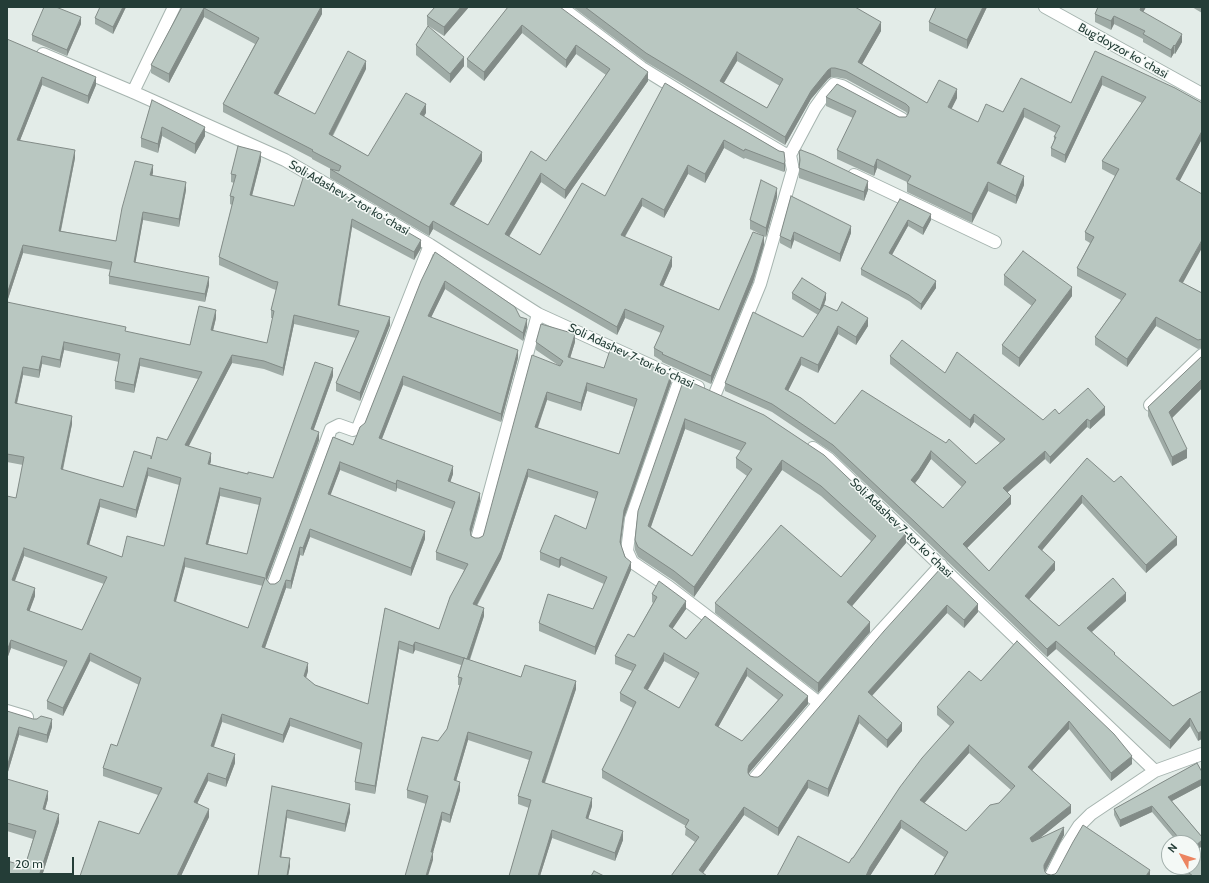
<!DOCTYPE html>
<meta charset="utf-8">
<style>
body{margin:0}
#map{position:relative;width:1209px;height:883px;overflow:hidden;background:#e3ece8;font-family:Cabin,sans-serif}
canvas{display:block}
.frame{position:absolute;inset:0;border:8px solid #243d37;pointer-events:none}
.north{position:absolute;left:1161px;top:835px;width:40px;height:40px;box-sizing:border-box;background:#f4f9f6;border:1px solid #a1aeaa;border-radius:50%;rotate:309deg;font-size:11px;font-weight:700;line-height:16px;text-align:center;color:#243d37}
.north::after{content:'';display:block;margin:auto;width:14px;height:18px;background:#ec8561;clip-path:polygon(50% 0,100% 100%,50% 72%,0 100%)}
.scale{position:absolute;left:8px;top:857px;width:66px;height:18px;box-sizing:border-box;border:2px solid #243d37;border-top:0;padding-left:5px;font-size:12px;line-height:14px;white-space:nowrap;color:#243d37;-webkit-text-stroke:3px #f4f9f6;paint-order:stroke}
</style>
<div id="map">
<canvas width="1209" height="883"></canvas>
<div class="frame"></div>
<div class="north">N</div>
<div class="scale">20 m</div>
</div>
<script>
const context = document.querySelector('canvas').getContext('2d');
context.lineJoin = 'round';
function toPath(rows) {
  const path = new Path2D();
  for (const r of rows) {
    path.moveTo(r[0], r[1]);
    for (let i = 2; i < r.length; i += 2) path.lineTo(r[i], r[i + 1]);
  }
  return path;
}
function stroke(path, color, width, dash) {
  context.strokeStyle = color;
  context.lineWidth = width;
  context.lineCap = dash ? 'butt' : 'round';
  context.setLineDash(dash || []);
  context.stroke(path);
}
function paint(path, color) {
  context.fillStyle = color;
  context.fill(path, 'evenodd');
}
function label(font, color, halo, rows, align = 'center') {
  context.font = font + ' Cabin,sans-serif';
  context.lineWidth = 3;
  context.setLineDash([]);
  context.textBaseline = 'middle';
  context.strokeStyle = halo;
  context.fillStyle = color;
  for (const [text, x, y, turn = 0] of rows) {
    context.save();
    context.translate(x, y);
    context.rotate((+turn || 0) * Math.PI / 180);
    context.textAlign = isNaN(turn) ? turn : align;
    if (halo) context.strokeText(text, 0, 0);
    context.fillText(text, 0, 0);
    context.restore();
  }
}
const street = toPath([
 [561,7,642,68,715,113,783,153,790,155,793,170,760,284,715,394],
 [1045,7,1202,94],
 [43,54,133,92,285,160,430,245,538,314,698,387],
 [133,92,174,7],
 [790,155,815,108,825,94,834,84,842,86,902,119],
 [854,175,995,242],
 [680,379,631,519,627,551,632,562,669,587,745,645,819,703],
 [1150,405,1202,355],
 [813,448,829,459,1155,771,1202,754],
 [477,539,538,314],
 [273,585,331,429,339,425,353,430,358,428,430,245],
 [7,711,27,717],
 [755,778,878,634,941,565],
 [1051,876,1066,846,1079,826,1091,814,1155,771]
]);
stroke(street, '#a6b4af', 14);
stroke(street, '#fff', 12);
paint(toPath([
 [126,7,113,34,95,24,95,18],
 [182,7,322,7,322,14,278,95,315,114,366,69,333,136,368,156,426,113,424,116,482,161,454,206,488,225,546,161,606,75,576,54,566,68,522,33,484,81,467,67,467,59,508,7,648,81,565,199,541,182,509,237,540,255,605,196,711,111,779,151,784,152,785,170,784,172,745,158,744,159,724,148,705,183,688,174,664,218,642,206,625,237,672,266,663,286,719,310,764,245,753,282,711,384,662,362,662,361,654,356,654,348,661,333,625,318,617,335,433,229,429,236,330,178,330,169,331,169,312,159,312,158,223,112,223,104,255,44,204,17,169,83,151,73,151,65],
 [435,7,469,7,444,36,427,25,427,16],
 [573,7,855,7,881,31,862,64,927,103,957,98,951,109,978,122,1003,112,1021,78,1071,103,1095,51,1202,103,1202,139,1179,181,1183,283,1202,293,1202,348,1198,349,1156,326,1127,367,1095,345,1095,337,1121,300,1077,276,1077,268,1090,243,1085,240,1085,232,1115,176,1102,169,1102,161,1142,103,1102,85,1065,163,1051,156,1051,148,1054,140,1054,137,1056,133,1024,117,1000,165,1024,185,1016,204,988,191,972,223,907,192,907,182,877,168,874,176,837,159,837,150,853,118,826,106,826,97,899,117,906,117,908,115,906,112,846,79,835,77,831,77,828,79,811,99,785,145,646,62],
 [737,61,780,86,767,108,724,83],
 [936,7,987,7,967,49,929,31,929,22],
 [1098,7,1146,7,1143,12,1182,42,1175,54,1174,53,1171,58,1143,42,1143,39,1114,24,1111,30,1095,22,1095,14],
 [1192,7,1202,7,1202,13],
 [81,24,67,56,32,41,32,35],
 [7,39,96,85,88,104,42,85,20,140,75,158,61,231,116,241,153,173,152,176,186,190,179,227,143,220,135,263,209,285,205,302,109,284,109,276,111,270,23,253,7,302,126,332,190,345,216,318,213,331,267,343,273,318,271,318,271,310,276,290,273,289,219,265,219,257,232,205,230,204,230,196,234,183,231,182,231,174,261,160,252,196,294,206,305,172,421,248,414,260,352,227,340,305,390,325,360,401,336,391,336,383,356,338,294,324,283,376,264,369,232,363,189,446,211,461,210,464,248,474,273,478,333,376,314,429,319,440,267,580,270,584,275,584,278,582,280,580,333,437,353,445,365,423,435,252,520,317,527,327,523,341,445,289,431,317,518,358,501,422,403,385,382,439,453,474,450,482,480,501,471,533,471,536,475,538,479,538,483,536,484,533,558,365,536,350,536,342,575,342,570,358,604,368,671,383,624,518,620,544,631,570,595,655,539,631,539,623,593,609,604,584,561,565,559,568,540,560,540,552,586,529,596,499,528,477,501,559,477,606,484,616,470,660,521,677,576,689,545,783,592,806,588,819,623,840,615,861,552,838,540,876,509,876,529,808,518,804,518,796,529,760,468,740,456,781,460,790,450,823,442,820,433,852,433,860,426,804,407,798,407,790,447,729,460,685,458,685,458,677,461,665,415,650,413,654,399,649,375,794,355,790,355,782,361,750,290,726,283,743,222,722,214,747,235,763,226,787,208,781,197,804,209,817,181,876,80,876,139,834,158,795,103,776,103,768,117,746,139,685,90,661,63,716,47,709,47,701,64,667,11,648,7,659,16,498,23,465,7,462],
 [64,350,119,362,115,381,115,389,134,393,140,366,198,379,167,440,123,487,63,470,72,424,17,404,23,375,39,378,42,364,60,368],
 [587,391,634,407,619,454,538,428,547,400,581,411],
 [340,470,396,492,397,488,452,509,436,552,436,560,464,570,439,629,385,608,368,704,315,685,306,678,308,671,265,648,286,588,291,589,300,555,303,556,310,537,411,576,425,539,330,495],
 [148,476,179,485,164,546,122,557,89,545,100,507,136,518],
 [220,496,259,505,247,554,208,544],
 [24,556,104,584,82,630,29,611,35,596,15,581],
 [185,567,263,586,248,628,175,602],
 [416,45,464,66,450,83,416,55],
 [152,100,205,136,195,154,162,136,158,153,141,147,141,138],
 [799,151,868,190,864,201,799,178],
 [791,196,851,233,840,262,794,240,791,249,780,243,780,236],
 [777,197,766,237,750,229,750,220],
 [900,199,931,220,923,235,908,226,892,255,936,288,921,310,909,301,861,275,861,269],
 [1004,275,1072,296,1019,367,1002,354,1002,345,1032,306,1004,285],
 [792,293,826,299,824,305,868,326,856,345,838,334,818,373,801,365,788,391,835,424,976,464,1000,443,974,422,970,428,890,364,890,356,945,373,1043,420,1059,414,1105,415,1090,429,1087,427,1050,464,1045,459,1007,493,1011,504,967,548,989,571,1087,458,1177,545,1146,573,1082,503,1042,550,1055,570,1029,599,1059,626,1126,601,1092,632,1115,656,1173,706,1202,691,1198,741,1190,726,1170,749,1056,649,1047,657,916,531,833,453,772,412,725,391,725,383,803,337,818,315,792,299],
 [931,459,962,487,943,508,915,483,919,478],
 [1202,356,1202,388,1172,418,1187,458,1172,466,1148,416,1148,407],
 [684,379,906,543,852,606,870,632,818,693,715,613,715,603,841,577,871,541,821,496,782,470,694,597,674,581,638,557,635,550,635,540],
 [685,429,741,451,736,458,736,468,747,476,692,556,651,527],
 [941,568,978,612,964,628,947,613,872,696,902,731,887,748,859,723,828,797,808,788,778,836,744,815,703,873,671,876,695,842,685,835,686,826,602,778,602,770,633,708,620,701,620,693,632,671,615,664,615,656,634,637,653,603,652,602,652,594,686,609,672,628,686,639,705,616,808,704,749,773,749,774,750,776,754,777,758,777,761,775],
 [664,661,696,679,679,708,648,690],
 [747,676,778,700,742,741,718,727],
 [1017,641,1132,764,1111,781,1069,729,1032,770,1071,813,1041,837,1064,835,1045,872,1047,874,1051,875,1150,876,934,876,944,857,901,828,870,876,777,876,849,863,950,726,937,715,937,707,981,681],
 [969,753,1011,790,999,803,966,831,924,803],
 [7,711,52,727,47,743,19,735,7,775],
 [1197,763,1202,772,1202,785,1172,801,1202,837,1202,846,1195,852,1202,858,1202,876,1184,876,1181,874,1181,867,1193,867,1193,843,1178,843,1152,812,1120,827,1114,815,1114,809],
 [7,779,48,799,45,809,59,822,42,876,7,876,25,866,33,839,7,831],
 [272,786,350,812,345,832,287,818,281,857,290,866,288,876,258,876]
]), '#9faba6');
paint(toPath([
 [123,7,126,7,113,34,113,27],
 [321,7,322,7,322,14,274,102,274,93],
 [461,7,469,7,444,36,444,27],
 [983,7,987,7,967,49,967,40],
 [1141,7,1146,7,1140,18,1140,10],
 [204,8,204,17,169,83,169,74],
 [1114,16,1114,24,1111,30,1111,21],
 [81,17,81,24,67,56,67,50],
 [881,22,881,31,858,71,858,62],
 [522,25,522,33,484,81,484,72],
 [1182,34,1182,42,1175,54,1175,46],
 [576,45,576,54,566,68,566,60],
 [1174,45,1174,53,1171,58,1171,50],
 [737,52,737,61,720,89,720,81],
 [464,57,464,66,450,83,450,74],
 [366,61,366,69,329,142,329,134],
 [831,68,831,77,828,79,811,99,785,145,785,137,811,91,828,70],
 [648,72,648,81,565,199,565,190],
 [1102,76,1102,85,1065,163,1065,155],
 [42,77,42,85,17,148,17,140],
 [96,77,96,85,88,104,88,96],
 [957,89,957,98,948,116,948,107],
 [426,104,426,113,420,122,420,114],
 [1024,108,1024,117,997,172,997,163],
 [162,127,162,136,158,153,158,144],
 [205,127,205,136,195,154,195,144],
 [1202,131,1202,139,1176,188,1176,179],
 [724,140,724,148,705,183,705,174],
 [75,150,75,158,59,239,59,231],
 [261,152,261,160,250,203,250,195],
 [482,152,482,161,450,212,450,204],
 [877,159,877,168,874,176,874,167],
 [785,161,785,170,784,172,784,164],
 [153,165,153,173,150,183,150,175],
 [688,165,688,174,664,218,664,210],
 [541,173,541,182,505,243,505,234],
 [1024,176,1024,185,1016,204,1016,196],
 [868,181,868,190,864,201,864,192],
 [186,182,186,190,179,227,179,219],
 [988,182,988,191,972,223,972,214],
 [777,188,777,197,766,237,766,228],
 [642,198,642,206,621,243,621,235],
 [143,212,143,220,134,271,134,262],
 [931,214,931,220,923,235,923,228],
 [352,219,352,227,338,313,338,305],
 [908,220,908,226,889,260,889,253],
 [433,221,433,229,429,236,429,227],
 [851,226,851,233,840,262,840,254],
 [794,232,794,240,791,249,791,241],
 [764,236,764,245,753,282,711,384,711,376],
 [421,240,421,248,414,260,414,252],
 [1202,240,1202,248,1179,290,1179,281],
 [23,245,23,253,7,302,7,294],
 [672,257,672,266,660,293,660,285],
 [209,277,209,285,205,302,205,294],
 [445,281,445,289,428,324,428,316],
 [936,281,936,288,921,310,921,304],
 [1072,287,1072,296,1019,367,1019,358],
 [826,293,826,299,820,316,820,310],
 [625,309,625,318,617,335,617,327],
 [216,310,216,318,211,338,211,330],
 [294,315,294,324,283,376,283,368],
 [390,317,390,325,360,401,360,393],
 [1156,317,1156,326,1127,367,1127,359],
 [868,318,868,326,856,345,856,337],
 [527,319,527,327,523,341,523,333],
 [838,326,838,334,818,373,818,365],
 [575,334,575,342,568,365,568,357],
 [64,342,64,350,60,368,60,360],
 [518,350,518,358,501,422,501,414],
 [232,355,232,363,185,453,185,445],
 [42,356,42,364,39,378,39,370],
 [801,357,801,365,785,397,785,389],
 [140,358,140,366,134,393,134,385],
 [23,367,23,375,15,411,15,403],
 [333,368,333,376,311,437,311,429],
 [671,375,671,383,624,518,620,550,620,542,624,510],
 [403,376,403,385,379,446,379,438],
 [1202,379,1202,388,1169,421,1169,412],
 [587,383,587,391,581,411,581,403],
 [547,392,547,400,535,435,535,427],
 [1105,407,1105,415,1090,429,1090,421],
 [974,414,974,422,970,428,970,420],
 [72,416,72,424,61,477,61,469],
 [685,419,685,429,648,535,648,526],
 [1087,419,1087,427,1050,464,1050,457],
 [319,432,319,440,266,582,266,574],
 [1187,449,1187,458,1172,466,1172,457],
 [931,451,931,459,919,478,911,488,911,480],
 [1045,451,1045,459,1003,496,1003,488],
 [211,453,211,461,208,472,208,464],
 [782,460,782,470,694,597,694,587],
 [340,462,340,470,328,502,328,494],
 [453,466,453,474,448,489,448,481],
 [148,468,148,476,136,518,136,510],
 [528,469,528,477,501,559,473,612,473,604],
 [397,480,397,488,396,492,396,484],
 [220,488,220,496,206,552,206,544],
 [480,493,480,501,470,537,470,529],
 [1082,495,1082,503,1038,555,1038,547],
 [1011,496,1011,504,963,552,963,544],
 [100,499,100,507,87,552,87,544],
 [310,529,310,537,303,556,303,548],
 [425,531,425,539,411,576,411,568],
 [906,533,906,543,847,612,847,602],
 [1177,537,1177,545,1146,573,1146,565],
 [300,547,300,555,291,589,291,581],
 [24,548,24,556,12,588,12,580],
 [561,557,561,565,559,568,559,560],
 [185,558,185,567,174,609,174,601],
 [631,562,631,570,595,655,595,647],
 [1055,562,1055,570,1025,604,1025,596],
 [286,580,286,588,262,656,262,647],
 [35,588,35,596,27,618,27,610],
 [1126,593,1126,601,1087,636,1087,628],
 [686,601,686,609,669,634,669,626],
 [978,604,978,612,964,628,964,620],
 [947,605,947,613,868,700,868,692],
 [484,608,484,616,467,667,467,659],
 [870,622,870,632,818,693,818,683],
 [11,640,11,648,7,659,7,651],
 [399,641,399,649,375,794,375,786],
 [1056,641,1056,649,1047,657,1047,649],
 [415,642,415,650,413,654,413,646],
 [90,653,90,661,63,716,63,708],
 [664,653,664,661,644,696,644,688],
 [308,663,308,671,304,684,304,676],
 [747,668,747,676,715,733,715,725],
 [576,681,576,689,542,790,542,782],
 [808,696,808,704,749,773,748,777,748,769,749,765],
 [222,714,222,722,211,754,211,746],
 [859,715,859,723,828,797,828,789],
 [290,718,290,726,283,743,283,735],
 [1190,718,1190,726,1170,749,1170,741],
 [52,719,52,727,47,743,47,735],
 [1069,721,1069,729,1028,775,1028,767],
 [902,723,902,731,887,748,887,740],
 [19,727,19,735,7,775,7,767],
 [1202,731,1202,739,1198,741,1198,733],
 [468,732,468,740,454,788,454,780],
 [969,745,969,753,920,808,920,800],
 [235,754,235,763,226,787,226,779],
 [1132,756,1132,764,1111,781,1111,773],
 [208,773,208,781,194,810,194,802],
 [1202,779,1202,785,1168,803,1168,797],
 [808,780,808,788,778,836,778,828],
 [460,782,460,790,450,823,450,815],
 [48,791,48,799,43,817,43,809],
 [592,798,592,806,586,826,586,818],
 [350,804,350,812,345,832,345,824],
 [1071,805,1071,813,1030,846,1030,838],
 [1152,806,1152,812,1120,827,1120,820],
 [744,807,744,815,701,876,699,870],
 [209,809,209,817,181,876,177,876],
 [287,810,287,818,280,865,280,857],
 [442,812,442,820,431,860,431,852],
 [59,814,59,822,42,876,39,876],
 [901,820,901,828,870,876,866,876,870,867],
 [1064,827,1064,835,1044,873,1044,865],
 [552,830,552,838,540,876,538,876],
 [623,831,623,840,615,861,615,853],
 [1202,840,1202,846,1193,854,1193,848],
 [433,852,433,860,428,876,426,876],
 [290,858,290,866,288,876,287,876],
 [1150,870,1150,876,1146,876]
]), '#828b87');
const building = toPath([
 [44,7,56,7,81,17,67,50,32,35,44,7],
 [100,7,123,7,113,27,95,18,100,7],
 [182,7,321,7,274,93,315,114,348,51,366,61,329,134,368,156,406,93,426,104,420,114,482,152,450,204,488,225,531,151,546,161,610,69,576,45,566,60,522,25,484,72,467,59,508,7,560,7,638,65,648,72,565,190,541,173,505,234,540,255,582,183,605,196,665,83,711,111,779,151,784,152,785,161,784,164,745,149,744,151,724,140,705,174,688,165,664,210,642,198,621,235,672,257,660,285,719,310,753,232,764,236,753,273,711,376,662,354,663,353,654,348,664,326,625,309,617,327,433,221,429,227,330,169,339,171,341,166,312,151,313,150,223,104,259,38,204,8,169,74,151,65,182,7],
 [435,7,461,7,444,27,427,16,435,7],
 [585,7,855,7,881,22,858,62,927,103,939,80,957,89,948,107,978,122,986,104,1003,112,1021,78,1071,103,1095,51,1175,88,1202,103,1202,131,1176,179,1202,194,1202,240,1179,281,1202,293,1202,339,1198,340,1156,317,1127,359,1095,337,1126,294,1077,268,1094,237,1085,232,1119,169,1102,161,1146,97,1102,76,1065,155,1051,148,1056,137,1054,137,1060,126,1024,108,997,163,1024,176,1016,196,988,182,972,214,907,183,911,176,877,159,874,167,837,150,856,111,826,97,837,84,899,117,906,117,908,114,909,111,909,107,906,104,846,71,835,68,831,68,828,70,811,91,785,137,646,53,585,7],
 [737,52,783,79,767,108,720,81,737,52],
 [936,7,983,7,967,40,929,22,936,7],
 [1098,7,1141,7,1140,10,1182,34,1175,46,1174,45,1171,50,1143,34,1145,31,1114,16,1111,21,1095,14,1098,7],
 [428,26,464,57,450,74,416,45,428,26],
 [7,39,96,77,88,96,42,77,17,140,75,150,59,231,116,241,122,208,135,161,153,165,150,175,186,182,179,219,143,212,134,262,209,277,205,294,109,276,112,262,23,245,7,294,7,39],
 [152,100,205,127,195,144,162,127,158,144,141,138,152,100],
 [238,146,261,152,250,195,294,206,305,172,421,240,414,252,352,219,338,305,390,317,360,393,336,383,359,331,294,315,283,368,264,361,232,355,185,445,211,453,208,464,248,474,248,472,273,478,315,362,333,368,311,429,319,432,266,574,266,579,270,584,275,584,278,582,280,580,333,437,353,445,360,427,365,423,421,281,435,252,515,307,520,317,527,319,523,333,445,281,428,316,518,350,501,414,403,376,379,438,453,466,448,481,480,493,470,529,471,536,475,538,479,538,483,536,484,533,532,355,560,366,563,361,536,342,541,324,575,334,568,357,604,368,610,350,632,357,671,375,624,510,620,542,625,557,631,562,595,647,539,623,548,594,593,609,607,577,561,557,559,560,540,552,555,515,586,529,598,492,528,469,501,551,473,604,484,608,467,659,415,642,413,646,399,641,375,786,355,782,362,743,290,718,283,735,222,714,211,746,235,754,226,779,208,773,194,802,209,809,177,876,80,876,99,821,139,834,162,788,103,768,111,744,117,746,141,678,90,653,63,708,47,701,67,661,11,640,7,651,7,496,16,498,24,457,7,454,7,302,126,327,125,331,190,345,199,306,216,310,211,330,267,343,274,311,271,310,278,282,273,281,219,257,234,197,230,196,236,175,231,174,238,146],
 [64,342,120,354,115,381,134,385,140,358,202,372,167,440,157,437,151,459,151,456,134,451,123,487,61,469,72,416,15,403,23,367,39,370,42,356,60,360,64,342],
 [587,383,637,399,619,454,535,427,547,392,581,403,587,383],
 [340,462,396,484,397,480,455,502,436,552,468,564,450,597,439,629,385,608,368,704,315,685,304,676,308,663,262,647,286,580,291,581,300,547,303,548,310,529,411,568,425,531,328,494,340,462],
 [148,468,181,478,164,546,127,536,122,557,87,544,100,499,136,510,148,468],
 [220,488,261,498,247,554,206,544,220,488],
 [24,548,107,577,82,630,27,610,35,588,12,580,24,548],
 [185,558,265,578,248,628,174,601,185,558],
 [801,150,814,155,868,181,864,192,799,168,800,160,799,151,801,150],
 [761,180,777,188,766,228,750,220,761,180],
 [791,196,851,226,840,254,794,232,791,241,780,236,791,196],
 [900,199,931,214,923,228,908,220,889,253,936,281,921,304,909,295,861,269,900,199],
 [1023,251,1072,287,1019,358,1002,345,1036,300,1004,275,1023,251],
 [802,278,826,293,820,310,792,293,802,278],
 [842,302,868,318,856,337,838,326,818,365,801,357,785,389,801,398,835,424,862,390,946,443,949,439,976,464,1005,439,974,414,970,420,890,356,902,340,945,373,957,352,1043,420,1055,409,1059,414,1088,388,1105,407,1090,421,1087,419,1050,457,1045,451,1003,488,1011,496,963,544,989,571,1087,458,1114,482,1121,476,1177,537,1146,565,1082,495,1038,547,1055,562,1025,596,1059,626,1113,578,1126,593,1087,628,1115,653,1114,654,1173,706,1202,691,1202,731,1198,733,1190,718,1170,741,1056,641,1047,649,916,523,833,445,772,404,725,383,753,312,803,337,824,305,837,311,842,302],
 [931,451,966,482,943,508,911,480,919,470,931,451],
 [1202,356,1202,379,1169,412,1187,449,1172,457,1148,407,1202,356],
 [684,379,764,415,824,455,906,533,847,602,870,622,818,683,715,603,781,525,841,577,876,536,821,486,782,460,694,587,674,571,638,547,635,540,638,511,684,379],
 [685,419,746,443,736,458,752,469,692,556,648,526,685,419],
 [941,568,978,604,964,620,947,605,868,692,902,723,887,740,859,715,828,789,808,780,778,828,744,807,699,870,707,876,671,876,699,837,685,827,689,820,602,770,636,702,620,693,636,665,615,656,628,634,634,637,657,597,652,594,659,581,686,601,669,626,686,639,705,616,808,696,749,765,748,769,748,773,750,776,754,777,758,777,761,775,884,631,941,568],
 [664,653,699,673,679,708,644,688,664,653],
 [747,668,783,695,742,741,715,725,747,668],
 [1017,641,1114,734,1132,756,1111,773,1069,721,1028,767,1071,805,1030,838,1032,842,1064,827,1044,865,1044,868,1045,872,1047,874,1051,875,1055,874,1057,872,1073,842,1083,825,1150,870,1146,876,934,876,948,852,901,820,870,867,866,876,777,876,798,836,849,863,852,858,853,858,900,787,922,758,954,722,937,707,969,671,981,681,1017,641],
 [969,745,1015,786,999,803,990,805,966,831,920,800,969,745],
 [464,658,521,677,525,665,576,681,542,782,592,798,586,818,623,831,615,853,552,830,538,876,509,876,531,800,518,796,532,752,468,732,454,780,460,782,450,815,442,812,431,852,433,852,426,876,405,876,428,796,407,790,422,737,438,741,447,729,462,678,458,677,464,658],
 [7,711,33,719,37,719,41,716,52,719,47,735,19,727,7,767,7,711],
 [1197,763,1202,772,1202,779,1168,797,1202,837,1202,840,1193,848,1193,843,1183,843,1152,806,1120,820,1114,809,1197,763],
 [7,779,48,791,43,809,59,814,39,876,7,876,7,861,25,866,36,831,7,823,7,779],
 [272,786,350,804,345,824,287,810,280,857,290,858,287,876,258,876,272,786],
 [1193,851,1202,858,1202,876,1193,876,1181,867,1193,867,1193,851],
 [594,871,604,876,591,876,594,871]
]);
paint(building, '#b9c7c1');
stroke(building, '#828b87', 1);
label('12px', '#243d37', '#f4f9f6', [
 ["Bug'doyzor koʻchasi",1123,51,29],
 ["Soli Adashev 7-tor koʻchasi",349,198,30],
 ["Soli Adashev 7-tor koʻchasi",631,356,25],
 ["Soli Adashev 7-tor koʻchasi",901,528,44]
]);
</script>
